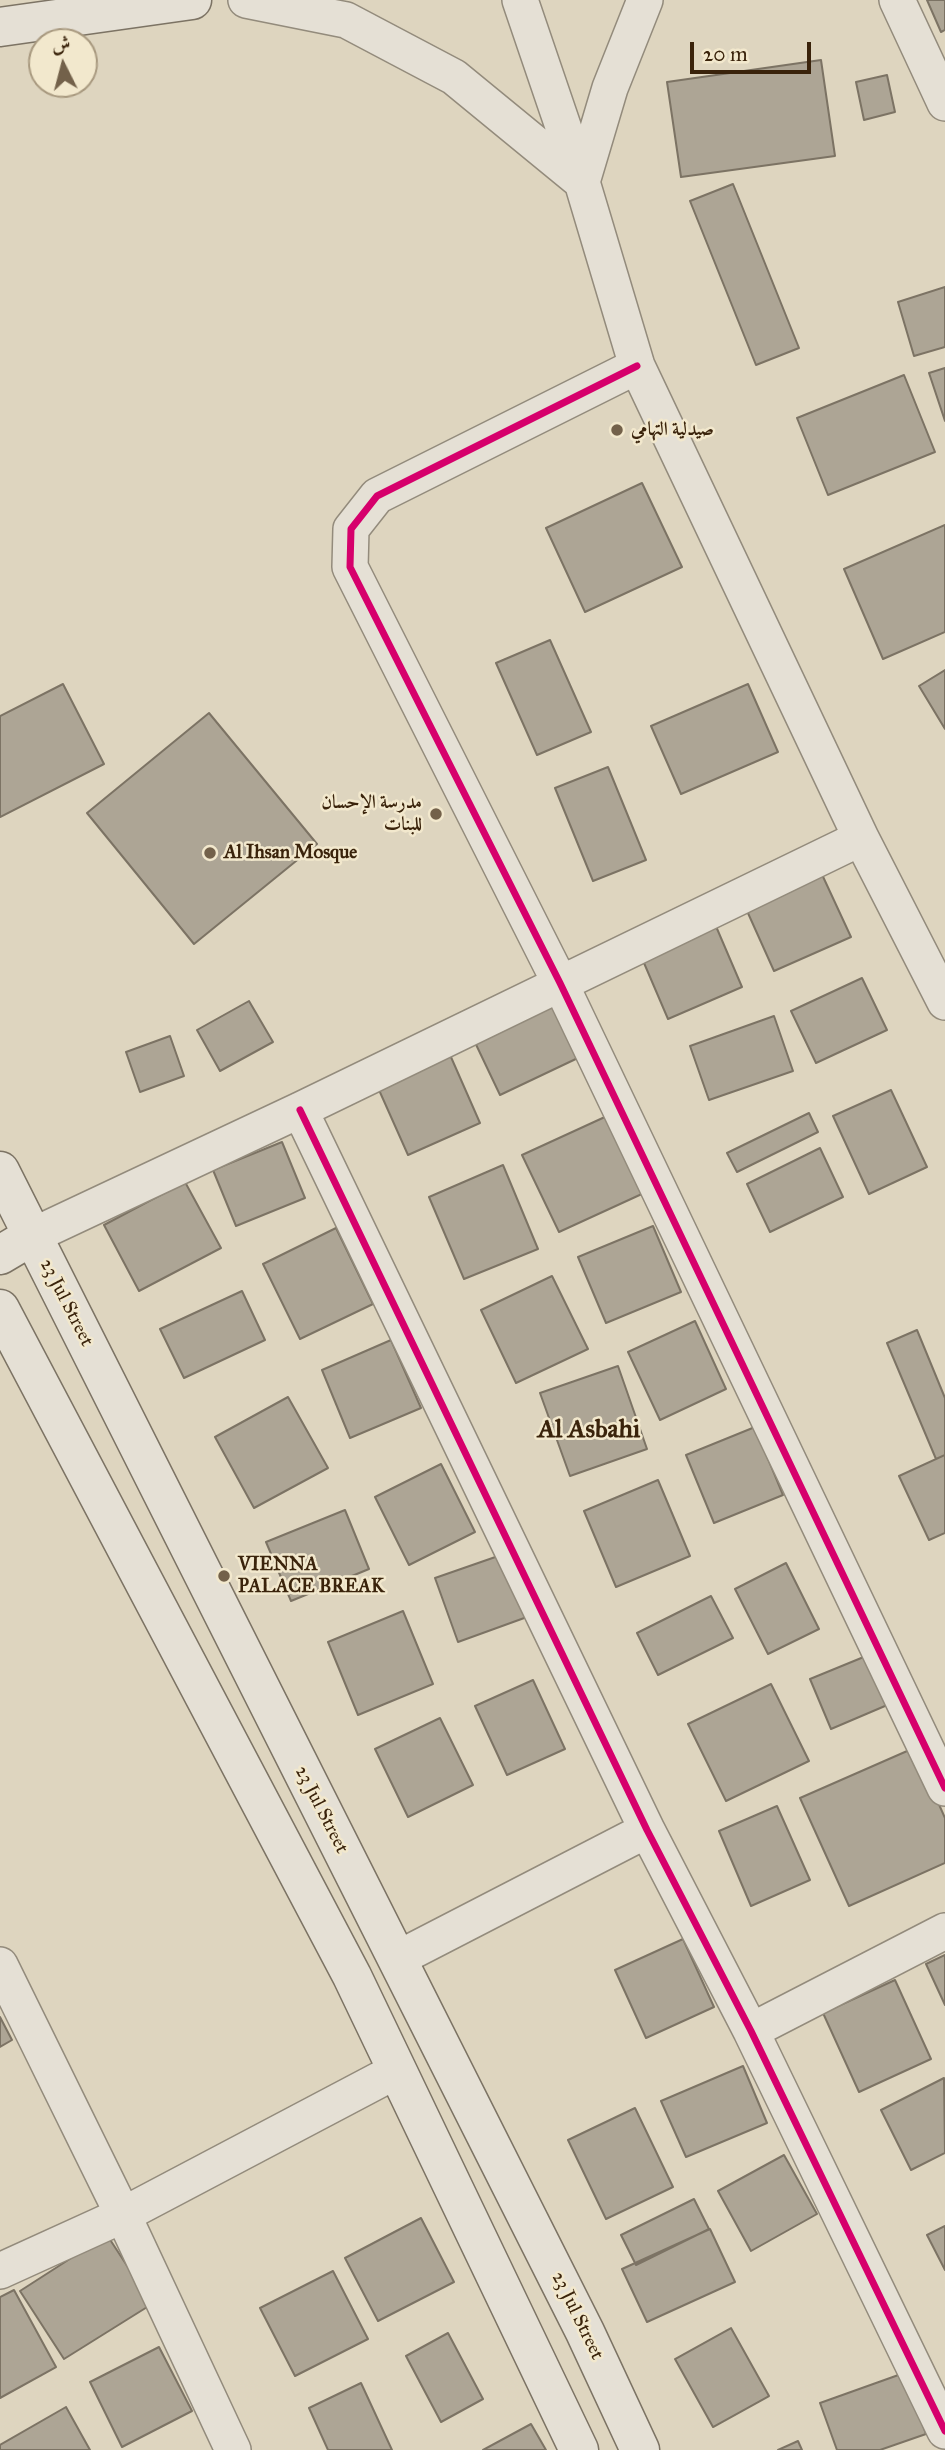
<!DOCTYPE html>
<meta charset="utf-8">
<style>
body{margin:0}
#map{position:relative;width:945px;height:2450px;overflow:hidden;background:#ded5bf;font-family:"IM FELL Great Primer",Amiri,serif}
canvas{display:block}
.north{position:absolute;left:28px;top:28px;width:70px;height:70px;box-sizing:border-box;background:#f2e8cd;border:2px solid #a8997f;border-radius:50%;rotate:354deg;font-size:19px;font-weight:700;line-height:28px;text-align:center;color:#3a230b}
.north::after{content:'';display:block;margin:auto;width:24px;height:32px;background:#73614a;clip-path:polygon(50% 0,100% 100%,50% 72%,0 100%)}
.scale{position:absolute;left:690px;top:42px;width:121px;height:32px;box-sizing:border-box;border:4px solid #3a230b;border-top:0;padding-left:9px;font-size:21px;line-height:24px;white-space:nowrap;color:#3a230b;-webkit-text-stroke:5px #f2e8cd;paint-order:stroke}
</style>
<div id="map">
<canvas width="945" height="2450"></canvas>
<div class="north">ش</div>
<div class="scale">20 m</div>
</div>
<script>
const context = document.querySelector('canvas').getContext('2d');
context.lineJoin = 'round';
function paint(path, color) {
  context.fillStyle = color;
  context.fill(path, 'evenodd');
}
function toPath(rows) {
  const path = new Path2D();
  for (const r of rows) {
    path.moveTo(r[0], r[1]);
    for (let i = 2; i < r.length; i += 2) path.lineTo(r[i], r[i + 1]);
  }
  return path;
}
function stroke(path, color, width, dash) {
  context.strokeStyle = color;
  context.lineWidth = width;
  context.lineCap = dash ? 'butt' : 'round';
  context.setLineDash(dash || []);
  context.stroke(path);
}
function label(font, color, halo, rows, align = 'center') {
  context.font = font + ' "IM FELL Great Primer",Amiri,serif';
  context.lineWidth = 5;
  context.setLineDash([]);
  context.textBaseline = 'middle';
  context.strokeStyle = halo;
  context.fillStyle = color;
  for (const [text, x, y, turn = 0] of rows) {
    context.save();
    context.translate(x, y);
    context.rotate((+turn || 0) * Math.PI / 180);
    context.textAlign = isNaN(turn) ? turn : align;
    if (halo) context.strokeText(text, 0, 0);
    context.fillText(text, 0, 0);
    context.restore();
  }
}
const building = toPath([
 [927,0,945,0,945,30,941,32,927,0],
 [821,60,835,156,681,177,667,82,821,60],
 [887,75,895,112,864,120,856,82,887,75],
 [733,184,799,348,756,365,690,201,733,184],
 [945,287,945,347,914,356,898,302,945,287],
 [945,368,945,421,929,373,945,368],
 [904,375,935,452,828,495,797,418,904,375],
 [642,483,682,567,585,612,546,528,642,483],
 [945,525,945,632,883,659,844,569,945,525],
 [550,640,591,732,537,755,496,663,550,640],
 [945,670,945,729,919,686,945,670],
 [63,684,104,764,0,817,0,716,63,684],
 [748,684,778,752,681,794,651,726,748,684],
 [209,713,317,844,194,944,87,813,209,713],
 [608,767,646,860,593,881,555,788,608,767],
 [819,868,851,937,774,971,743,902,819,868],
 [712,917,742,987,668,1019,638,949,712,917],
 [862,978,887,1030,816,1063,791,1011,862,978],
 [551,997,580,1057,500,1095,471,1034,551,997],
 [249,1001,273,1042,220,1071,197,1030,249,1001],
 [774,1016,793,1071,709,1100,690,1046,774,1016],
 [170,1036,184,1076,140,1092,126,1052,170,1036],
 [447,1048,480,1123,408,1155,375,1081,447,1048],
 [891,1090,927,1167,869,1194,833,1116,891,1090],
 [809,1113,818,1132,737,1172,727,1153,809,1113],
 [607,1116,644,1193,559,1232,522,1155,607,1116],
 [282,1142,305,1198,236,1226,213,1170,282,1142],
 [820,1148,843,1197,770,1232,747,1184,820,1148],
 [503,1165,538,1249,464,1279,429,1197,503,1165],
 [185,1182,221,1248,139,1291,104,1225,185,1182],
 [653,1226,681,1292,606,1323,578,1257,653,1226],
 [336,1228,373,1304,300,1339,263,1264,336,1228],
 [552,1276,588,1349,516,1383,481,1310,552,1276],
 [242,1291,265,1340,184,1378,160,1329,242,1291],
 [695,1321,726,1389,660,1420,628,1352,695,1321],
 [917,1330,945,1398,945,1455,936,1459,887,1343,917,1330],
 [391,1340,421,1408,350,1438,322,1370,391,1340],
 [618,1366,647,1449,570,1476,540,1393,618,1366],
 [288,1397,328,1468,254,1508,215,1437,288,1397],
 [755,1427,783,1495,714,1523,686,1455,755,1427],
 [945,1455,945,1533,929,1540,899,1476,945,1455],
 [441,1464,475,1532,409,1565,375,1497,441,1464],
 [658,1480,690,1556,616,1587,584,1511,658,1480],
 [345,1510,369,1569,291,1601,266,1542,345,1510],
 [504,1554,527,1617,458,1642,435,1578,504,1554],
 [786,1563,819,1629,768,1654,735,1589,786,1563],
 [711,1596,733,1638,658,1675,637,1633,711,1596],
 [403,1611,433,1684,358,1715,328,1642,403,1611],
 [871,1654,892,1703,831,1729,810,1679,871,1654],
 [533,1680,565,1749,507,1775,475,1706,533,1680],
 [771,1684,809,1761,726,1801,688,1724,771,1684],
 [440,1718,473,1785,408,1817,375,1749,440,1718],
 [914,1748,945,1818,945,1863,849,1906,800,1798,914,1748],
 [777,1806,810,1880,751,1906,719,1831,777,1806],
 [683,1939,714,2007,646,2038,615,1970,683,1939],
 [945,1955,945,2005,926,1964,945,1955],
 [895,1980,931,2059,859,2092,823,2013,895,1980],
 [0,2017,12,2040,0,2047,0,2017],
 [743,2066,767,2123,686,2157,661,2101,743,2066],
 [944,2078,945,2153,911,2170,881,2110,944,2078],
 [635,2108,673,2187,606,2219,568,2140,635,2108],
 [784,2155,817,2214,751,2251,718,2191,784,2155],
 [694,2199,709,2229,636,2265,621,2235,694,2199],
 [421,2218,454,2282,378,2321,345,2258,421,2218],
 [945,2226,945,2270,927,2235,945,2226],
 [710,2229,735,2282,647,2322,622,2269,710,2229],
 [107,2235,152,2304,64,2359,20,2291,107,2235],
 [333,2271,368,2339,295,2376,260,2308,333,2271],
 [14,2290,56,2367,0,2398,0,2297,14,2290],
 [731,2328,769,2396,713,2427,675,2359,731,2328],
 [448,2333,483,2399,441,2422,406,2356,448,2333],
 [159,2347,192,2411,122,2447,90,2382,159,2347],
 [904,2373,926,2434,880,2450,837,2450,820,2403,904,2373],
 [361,2383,392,2450,328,2450,309,2408,361,2383],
 [66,2407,90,2450,0,2450,0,2445,66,2407],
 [531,2424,546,2450,483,2450,531,2424],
 [798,2441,802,2450,778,2450,798,2441]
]);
paint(building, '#ada595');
stroke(building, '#7c7364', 2);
const street = toPath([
 [246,0,346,20,454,77,582,182],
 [520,0,582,182,637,366,861,838,945,1002],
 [897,0,945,103],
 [582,182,610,88,645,0],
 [637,366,377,496,351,529,350,567,560,983,945,1788],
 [300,1110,647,1830,751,2031,945,2431],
 [32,1236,300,1110,861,838],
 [397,1959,647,1830],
 [0,1965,123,2215,233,2450],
 [751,2031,945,1931],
 [0,2271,123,2215,396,2071]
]);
const secondary = toPath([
 [0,27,192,0],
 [0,1171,585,2332,640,2450],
 [0,1255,32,1236],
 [0,1309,352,1976,579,2450]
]);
stroke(street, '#938b7c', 38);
stroke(secondary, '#7c7364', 41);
stroke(street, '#e5e0d5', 35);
stroke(secondary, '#e5e0d5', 38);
stroke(toPath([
 [637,366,377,496,351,529,350,567,560,983,945,1788],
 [300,1110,647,1830,751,2031,945,2431]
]), '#d6006c', 7);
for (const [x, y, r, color] of [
 [617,430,7,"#73614a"],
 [436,814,7,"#73614a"],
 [210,853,7,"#73614a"],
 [224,1576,7,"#73614a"]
]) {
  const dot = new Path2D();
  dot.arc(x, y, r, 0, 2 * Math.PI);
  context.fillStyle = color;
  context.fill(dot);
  stroke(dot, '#f2e8cd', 2.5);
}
label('bold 19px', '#3a230b', '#f2e8cd', [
 ["صيدلية التهامي",631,430],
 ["مدرسة الإحسان",422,803,"right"],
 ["للبنات",422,825,"right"],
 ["Al Ihsan Mosque",224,853],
 ["VIENNA",238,1565],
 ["PALACE BREAK",238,1587]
], 'left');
label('19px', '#3a230b', '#f2e8cd', [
 ["23 Jul Street",66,1303,63],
 ["23 Jul Street",321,1810,63],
 ["23 Jul Street",577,2316,64]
]);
label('bold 26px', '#3a230b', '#f2e8cd', [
 ["Al Asbahi",589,1431]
]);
</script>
